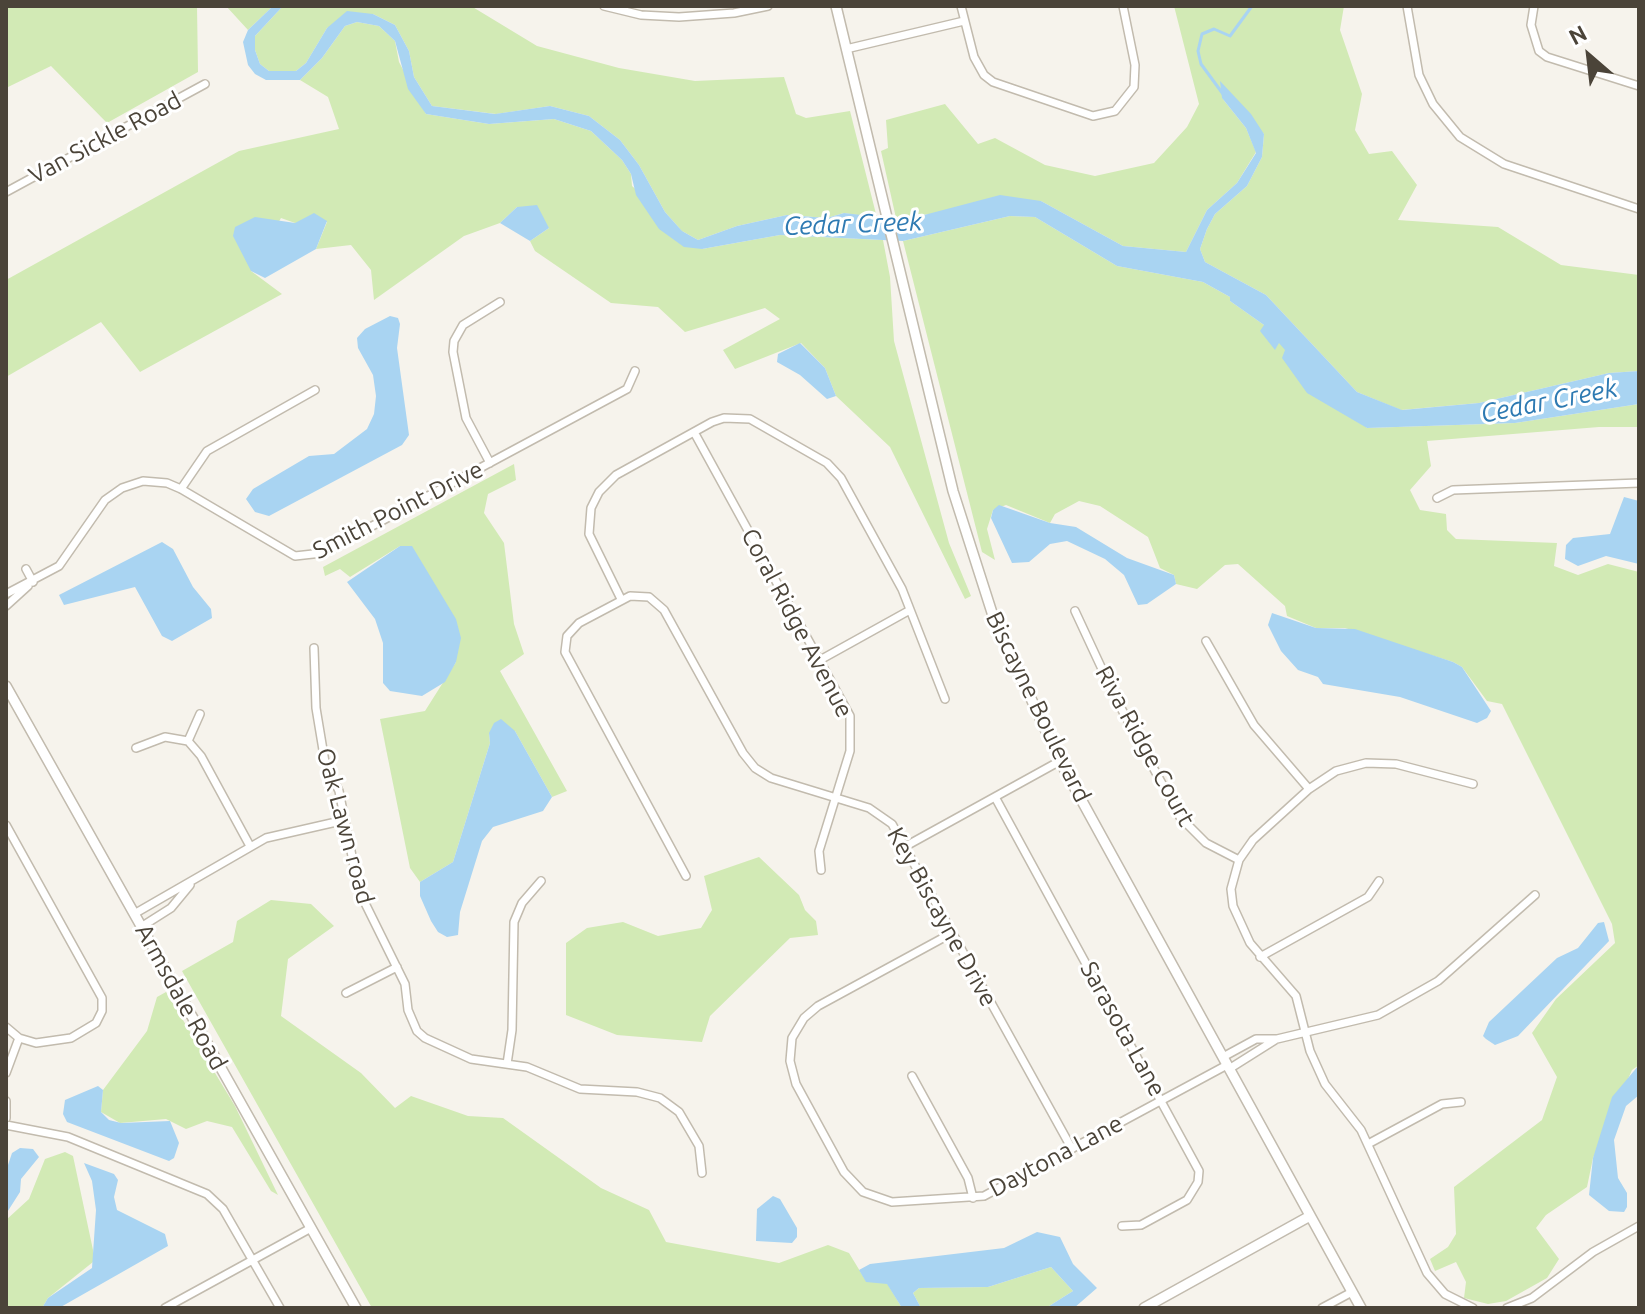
<!DOCTYPE html>
<style>
body{margin:0}
#map{position:relative;width:1645px;height:1314px;overflow:hidden;background:#f6f3ec;font-family:Ubuntu,sans-serif}
canvas{display:block}
.frame{position:absolute;inset:0;border:8px solid #4b4439;pointer-events:none}
.north{position:absolute;left:1549px;top:16px;width:80px;height:80px;-webkit-text-stroke:6px #fff;paint-order:stroke;rotate:332deg;font-size:22px;font-weight:700;line-height:32px;text-align:center;color:#4b4439}
.north::after{content:'';display:block;margin:auto;width:28px;height:36px;background:#4b4439;clip-path:polygon(50% 0,100% 100%,50% 72%,0 100%)}
</style>
<div id="map">
<canvas width="1645" height="1314"></canvas>
<div class="frame"></div>
<div class="north">N</div>
</div>
<script>
const context = document.querySelector('canvas').getContext('2d');
context.lineJoin = 'round';
function paint(path, color) {
  context.fillStyle = color;
  context.fill(path, 'evenodd');
}
function toPath(rows) {
  const path = new Path2D();
  for (const r of rows) {
    path.moveTo(r[0], r[1]);
    for (let i = 2; i < r.length; i += 2) path.lineTo(r[i], r[i + 1]);
  }
  return path;
}
function stroke(path, color, width, dash) {
  context.strokeStyle = color;
  context.lineWidth = width;
  context.lineCap = dash ? 'butt' : 'round';
  context.setLineDash(dash || []);
  context.stroke(path);
}
function label(font, color, halo, rows, align = 'center') {
  context.font = font + ' Ubuntu,sans-serif';
  context.lineWidth = 6;
  context.setLineDash([]);
  context.textBaseline = 'middle';
  context.strokeStyle = halo;
  context.fillStyle = color;
  for (const [text, x, y, turn = 0] of rows) {
    context.save();
    context.translate(x, y);
    context.rotate((+turn || 0) * Math.PI / 180);
    context.textAlign = isNaN(turn) ? turn : align;
    if (halo) context.strokeText(text, 0, 0);
    context.fillText(text, 0, 0);
    context.restore();
  }
}
paint(toPath([
 [6,6,197,6,198,72,107,123,51,66,6,88],
 [226,6,273,6,248,30],
 [283,6,471,6,537,46,619,68,695,81,784,77,796,114,806,118,850,111,877,218,844,213,827,218,787,215,737,226,698,240,682,231,665,212,639,165,620,140,589,116,550,106,496,114,432,106,414,77,409,51,395,25,373,14,327,28,306,63,296,71,269,71,260,64,255,50,255,36],
 [1174,6,1344,6,1340,30,1362,94,1355,130,1369,154,1392,151,1417,185,1398,220,1498,227,1561,265,1639,275,1639,371,1609,373,1479,403,1401,410,1357,392,1266,295,1205,262,1200,249,1207,229,1215,214,1247,186,1262,157,1264,134,1222,98,1246,128,1256,152,1237,183,1207,210,1186,252,1123,246,1041,201,896,218,881,151,888,148,886,120,945,104,978,144,995,138,1045,165,1095,176,1154,163,1187,127,1199,104],
 [357,22,379,26,395,41,399,62,426,114,489,124,554,119,591,131,622,160,631,174,632,186,702,249,780,235,883,240,890,277,894,341,949,543,971,596,965,599,890,447,836,396,825,368,801,343,735,369,723,350,780,319,765,308,685,332,658,307,611,303,535,251,530,241,549,228,517,207,500,223,464,236,374,300,371,270,351,245,316,249,327,222,295,223,281,218,251,271,282,294,140,372,101,322,6,377,6,280,239,151,339,129,328,97,300,80,322,58,345,26],
 [1010,216,1035,217,1117,266,1203,282,1230,297,1230,301,1264,325,1275,349,1279,342,1367,428,1515,423,1639,404,1639,427,1599,427,1427,441,1431,466,1410,490,1420,510,1446,514,1447,530,1456,539,1557,543,1554,566,1578,575,1608,564,1639,572,1639,1065,1632,1070,1593,1158,1587,1187,1546,1215,1536,1228,1559,1259,1547,1278,1506,1301,1488,1304,1464,1298,1466,1282,1456,1262,1435,1271,1430,1259,1448,1247,1456,1234,1454,1187,1542,1120,1557,1077,1532,1033,1556,999,1615,943,1612,924,1502,704,1487,701,1462,667,1453,662,1345,628,1316,628,1287,616,1285,606,1238,564,1225,565,1197,589,1176,584,1174,575,1160,568,1148,537,1100,506,1079,501,1055,514,1050,523,1006,505,993,510,987,529,995,560,982,552,903,241],
 [514,464,516,480,488,494,484,513,504,543,514,624,524,654,500,671,567,791,552,797,515,731,489,733,490,743,453,862,420,882,410,868,380,719,425,711,456,662,400,546,350,577,340,569,325,576,323,567],
 [759,857,799,895,805,910,816,921,818,935,790,938,710,1016,702,1042,617,1035,566,1015,566,943,587,928,623,922,658,936,701,928,712,910,704,876],
 [271,900,311,904,334,926,288,959,281,1016,361,1073,395,1108,411,1096,468,1116,503,1118,601,1188,649,1210,666,1242,779,1263,828,1245,849,1253,866,1281,887,1283,902,1308,372,1308,182,971,233,942,237,921],
 [166,992,235,1106,278,1195,271,1191,232,1127,207,1121,186,1129,166,1119,120,1123,101,1112,103,1090,147,1031,157,997],
 [65,1152,73,1156,93,1250,93,1262,48,1298,42,1308,6,1308,6,1220,29,1199,45,1159],
 [1051,1267,1073,1291,1046,1308,921,1308,913,1293,919,1288,988,1287]
]), '#d2eab5');
paint(toPath([
 [273,6,283,6,255,36,255,50,260,64,269,71,296,71,306,63,327,28,347,11,373,14,395,25,409,51,414,77,432,106,495,114,550,106,589,116,620,140,639,165,665,212,682,231,698,240,737,226,787,215,827,218,844,213,905,220,1000,195,1041,201,1123,246,1186,252,1207,210,1237,183,1256,153,1246,128,1222,98,1220,81,1251,114,1264,134,1262,157,1247,186,1215,214,1207,229,1200,249,1205,262,1266,295,1357,392,1402,410,1479,403,1609,373,1639,371,1639,404,1515,423,1367,428,1307,393,1282,358,1285,350,1279,343,1275,350,1260,331,1264,325,1230,301,1230,297,1203,282,1117,266,1035,217,1010,216,903,241,780,235,702,249,684,247,659,229,636,195,631,174,622,160,591,131,554,119,489,124,426,114,408,89,395,41,379,26,357,22,345,26,322,58,300,80,266,80,255,74,248,65,243,42,248,30],
 [537,205,549,228,530,241,500,223,517,207],
 [314,213,327,221,316,249,265,278,251,271,233,236,235,227,255,217,295,223],
 [390,316,398,318,400,324,397,348,409,435,402,445,269,516,255,512,246,499,253,489,309,456,334,454,367,429,374,414,376,396,373,375,358,348,357,338,365,329],
 [800,343,825,368,836,396,827,399,800,375,777,362,778,354],
 [1624,497,1639,501,1639,564,1606,556,1578,566,1565,559,1566,545,1573,538,1610,534],
 [999,505,1050,523,1076,527,1127,558,1174,575,1176,584,1147,604,1138,605,1124,575,1105,559,1067,541,1050,544,1029,562,1012,563,991,518,993,510],
 [162,542,173,549,193,587,211,609,212,618,172,641,162,636,135,587,64,605,59,595],
 [400,546,412,546,456,619,461,638,456,662,445,682,422,696,390,691,383,683,383,643,375,619,347,582],
 [1272,613,1316,628,1355,629,1453,662,1462,667,1491,711,1487,718,1477,723,1400,697,1323,684,1318,677,1298,670,1281,651,1268,625],
 [501,719,515,731,552,797,543,811,493,827,482,841,460,912,458,935,447,937,438,932,431,921,420,896,420,882,453,862,490,743,489,733,494,723],
 [1604,922,1609,941,1518,1036,1495,1045,1486,1039,1483,1036,1489,1022,1557,958,1578,948,1598,923],
 [1639,1065,1639,1095,1626,1106,1614,1140,1618,1178,1627,1193,1627,1207,1624,1212,1609,1211,1589,1195,1593,1158,1612,1097],
 [98,1086,103,1090,101,1112,109,1120,121,1123,170,1121,179,1143,174,1158,169,1161,67,1122,63,1114,65,1100],
 [20,1148,33,1149,39,1157,21,1179,20,1192,6,1214,6,1171,12,1153],
 [84,1163,114,1174,118,1180,114,1197,117,1210,165,1234,168,1246,59,1308,42,1308,48,1298,92,1268,96,1210,92,1181],
 [773,1196,780,1199,797,1228,797,1237,792,1243,756,1241,757,1209],
 [1037,1232,1060,1237,1073,1264,1097,1288,1074,1308,1046,1308,1073,1291,1051,1267,988,1287,919,1288,913,1293,921,1308,902,1308,887,1284,866,1282,859,1270,870,1264,1004,1248]
]), '#a9d4f2');
stroke(toPath([
 [1223,94,1201,64,1198,51,1202,34,1214,29,1230,36,1252,6]
]), '#a9d4f2', 3);
const minor = toPath([
 [604,6,641,15,679,17,734,13,768,6],
 [961,6,974,57,984,75,993,82,1093,116,1115,111,1134,87,1135,65,1123,6],
 [1407,6,1419,75,1433,104,1460,137,1504,164,1639,209],
 [1534,6,1531,25,1539,51,1547,57,1639,86],
 [846,49,964,21],
 [6,192,205,84],
 [694,432,850,716,850,751,819,851,821,870],
 [490,463,466,418,453,352,454,341,463,325,500,302],
 [181,489,207,451,315,390],
 [1437,498,1453,490,1639,483],
 [26,569,33,582],
 [6,594,59,566,105,500,122,488,143,481,167,483,181,489,295,556,322,553,627,389,635,371],
 [621,599,589,534,591,508,599,492,616,475,712,422,724,418,750,419,827,463,841,478,902,589,945,699],
 [6,606,28,586],
 [1075,611,1115,697,1180,817,1206,843,1239,860],
 [1206,641,1254,725,1309,789],
 [314,648,316,708,325,762,339,791,359,891,405,984,408,1010,417,1031,425,1038,471,1059,527,1067,580,1089,637,1092,660,1098,679,1112,699,1146,702,1173],
 [820,660,910,610],
 [188,741,200,714],
 [136,748,165,737,188,741,201,756,250,846],
 [1473,784,1396,764,1366,763,1336,771,1309,789,1253,840,1239,860,1231,889,1233,906,1250,943,1296,996,1310,1051,1325,1084,1361,1130,1427,1273,1445,1294,1473,1308],
 [995,797,1199,1171,1198,1182,1187,1200,1141,1225,1122,1226],
 [6,825,102,998,102,1011,96,1023,71,1038,36,1043,19,1038,6,1027],
 [906,846,1060,761],
 [686,876,565,652,567,636,579,623,630,596,649,597,664,610,743,753,755,768,771,778,869,808,892,824,1072,1149],
 [134,914,266,838,345,820],
 [141,927,171,908,190,885],
 [952,933,818,1006,804,1018,792,1038,790,1061,796,1084,844,1172,863,1192,892,1202,984,1196,1227,1065],
 [1260,957,1368,897,1379,881],
 [346,993,397,967],
 [1223,1057,1256,1039,1277,1039,1378,1015,1438,981,1535,895],
 [507,1064,512,1030,514,922,522,903,541,881],
 [1229,1069,1275,1040],
 [6,1073,19,1038],
 [912,1076,968,1178,973,1198],
 [6,1101,6,1118],
 [6,1125,68,1137,207,1194,223,1209,280,1308],
 [1368,1144,1442,1104,1461,1102],
 [165,1308,311,1228],
 [1322,1308,1352,1292],
 [1507,1308,1532,1298,1593,1252,1639,1226]
]);
const tertiary = toPath([
 [836,6,953,491,994,619,1060,761,1361,1308],
 [6,686,356,1308],
 [1144,1308,1310,1216]
]);
stroke(minor, '#c2bbae', 10);
stroke(tertiary, '#c2bbae', 12);
stroke(minor, '#fff', 7);
stroke(tertiary, '#fff', 9);
label('24px', '#4b4439', '#fff', [
 ["Van Sickle Road",105,138,-28],
 ["Smith Point Drive",398,510,-27],
 ["Coral Ridge Avenue",797,623,62],
 ["Biscayne Boulevard",1038,707,64],
 ["Riva Ridge Court",1145,746,61],
 ["Oak Lawn road",345,826,75],
 ["Key Biscayne Drive",942,917,61],
 ["Armsdale Road",181,997,61],
 ["Sarasota Lane",1123,1029,61],
 ["Daytona Lane",1056,1156,-28]
]);
label('italic 26px', '#2e7ab2', '#fff', [
 ["Cedar Creek",853,224,-2],
 ["Cedar Creek",1549,401,-11]
]);
</script>
